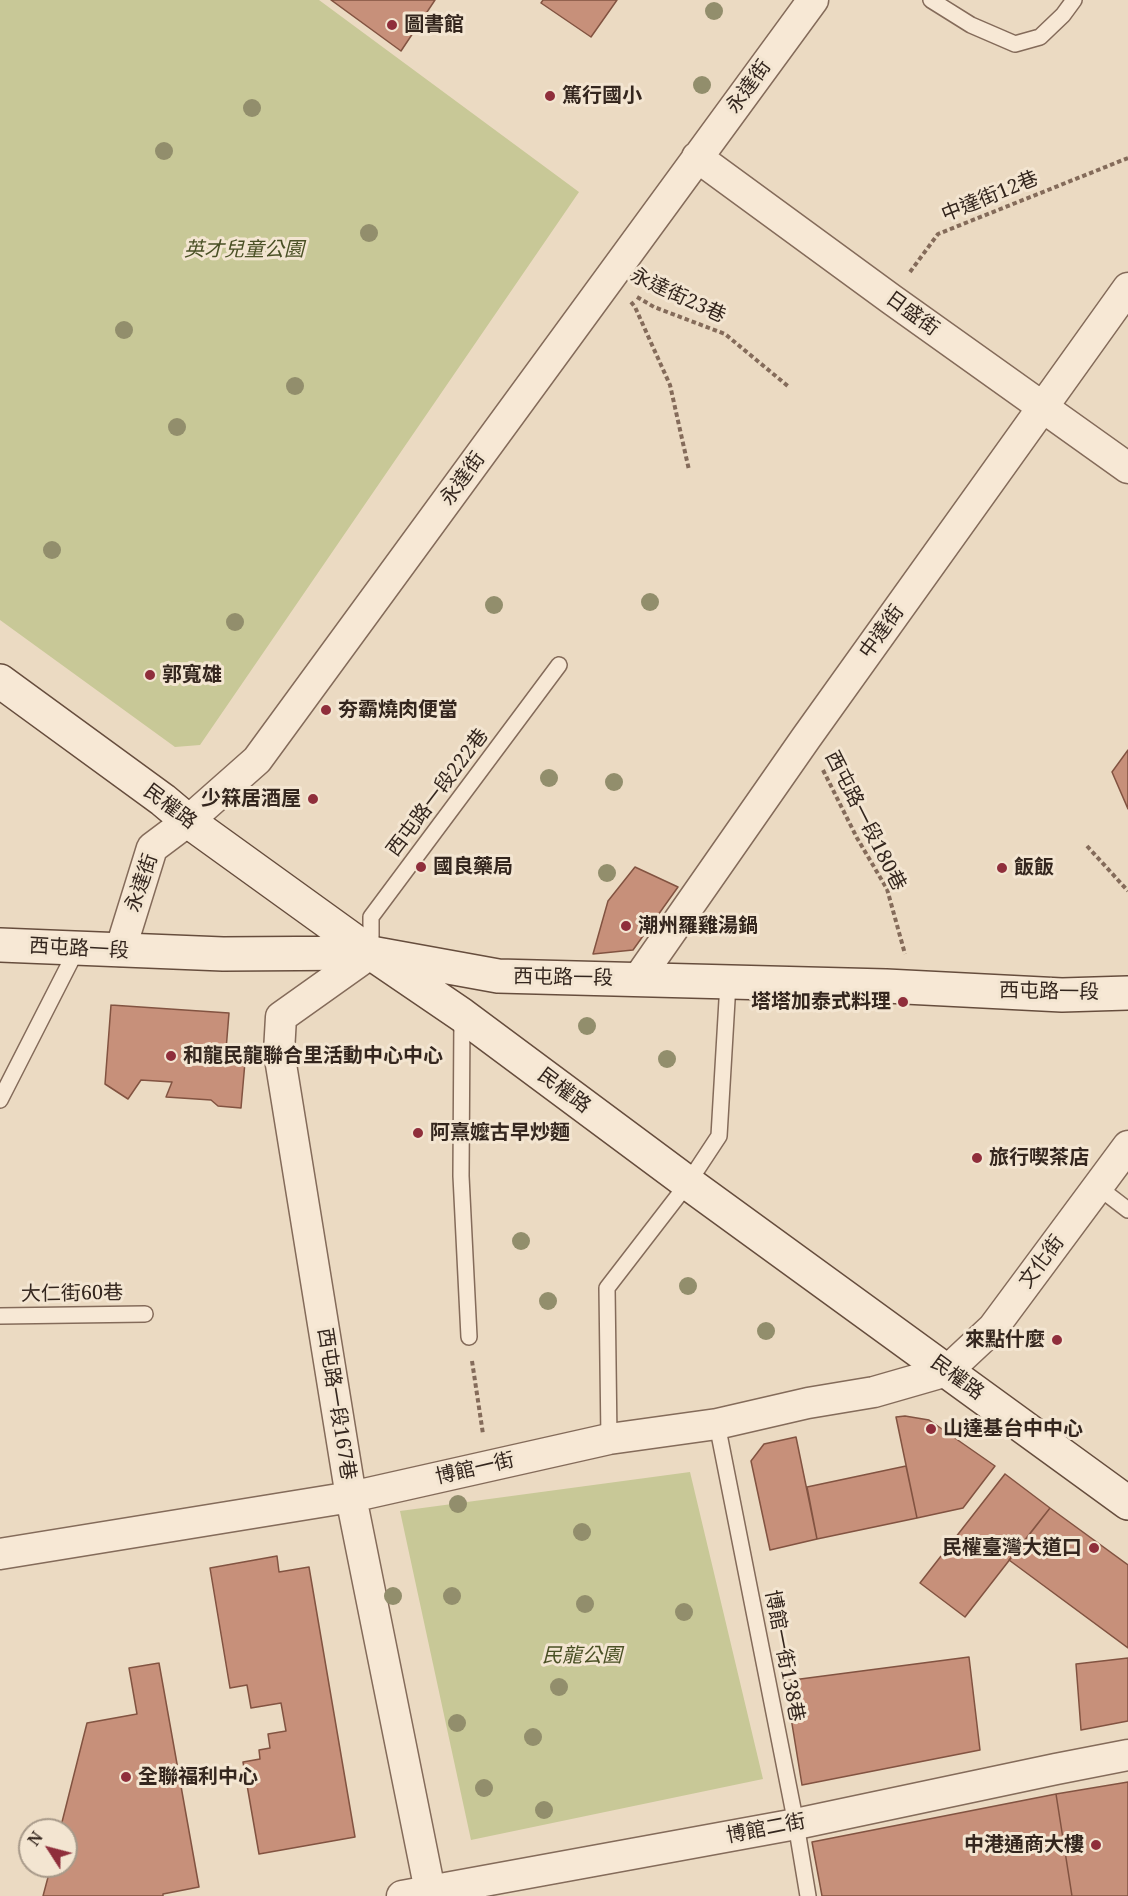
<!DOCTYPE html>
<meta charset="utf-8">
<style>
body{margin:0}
#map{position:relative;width:1128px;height:1896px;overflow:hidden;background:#ebdac2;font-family:"Noto Serif",serif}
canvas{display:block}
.north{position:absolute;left:18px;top:1818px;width:60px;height:60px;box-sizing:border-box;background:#f3e5d1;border:2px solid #a79989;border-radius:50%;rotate:306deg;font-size:16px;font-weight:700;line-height:24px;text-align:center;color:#34261e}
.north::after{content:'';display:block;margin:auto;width:21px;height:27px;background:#8f2e3b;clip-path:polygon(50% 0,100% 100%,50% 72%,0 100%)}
</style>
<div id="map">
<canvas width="1128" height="1896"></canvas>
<div class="north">N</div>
</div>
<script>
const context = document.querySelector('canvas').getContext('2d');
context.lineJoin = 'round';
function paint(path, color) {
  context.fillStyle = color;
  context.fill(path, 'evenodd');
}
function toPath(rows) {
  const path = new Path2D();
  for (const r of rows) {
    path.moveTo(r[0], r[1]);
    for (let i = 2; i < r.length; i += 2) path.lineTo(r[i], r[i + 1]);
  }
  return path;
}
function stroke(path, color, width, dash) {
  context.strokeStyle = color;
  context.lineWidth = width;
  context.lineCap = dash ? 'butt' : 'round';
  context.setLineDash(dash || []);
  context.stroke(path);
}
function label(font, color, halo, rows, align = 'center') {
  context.font = font + ' "Noto Serif","Noto Sans TC",serif';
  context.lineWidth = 6;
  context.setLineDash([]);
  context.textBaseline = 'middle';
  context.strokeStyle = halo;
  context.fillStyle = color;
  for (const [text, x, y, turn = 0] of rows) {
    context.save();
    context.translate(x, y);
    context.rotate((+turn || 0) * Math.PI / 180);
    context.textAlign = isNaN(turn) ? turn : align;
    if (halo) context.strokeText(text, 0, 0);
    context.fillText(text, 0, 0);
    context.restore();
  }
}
paint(toPath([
 [0,0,319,0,579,192,200,745,175,747,0,620],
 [690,1472,763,1779,471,1840,400,1511]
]), '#c8c897');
const building = toPath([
 [331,0,435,0,401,51,331,0],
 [543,0,617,0,591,37,541,3,543,0],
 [1128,750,1128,809,1112,772,1128,750],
 [635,867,678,887,633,950,593,954,608,901,635,867],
 [111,1005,229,1013,226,1050,245,1062,241,1108,218,1106,211,1100,166,1097,172,1082,141,1080,128,1099,105,1084,111,1005],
 [905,1416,929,1420,995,1466,963,1508,917,1518,896,1417,905,1416],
 [796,1437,817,1539,770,1550,751,1461,764,1444,796,1437],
 [906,1466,917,1518,817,1539,807,1487,906,1466],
 [1005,1474,1050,1508,965,1617,920,1583,1005,1474],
 [1050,1508,1128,1565,1128,1648,1009,1560,1050,1508],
 [277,1556,279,1572,309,1567,355,1837,259,1854,243,1762,260,1759,259,1750,270,1748,268,1734,286,1731,281,1703,251,1708,247,1685,230,1688,210,1568,277,1556],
 [969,1657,980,1750,802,1785,785,1681,969,1657],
 [1128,1658,1128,1721,1081,1730,1076,1664,1128,1658],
 [159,1663,199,1887,163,1894,163,1896,43,1896,51,1866,66,1866,66,1830,60,1830,87,1723,137,1714,129,1668,159,1663],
 [1128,1782,1128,1896,1072,1896,1056,1794,1128,1782],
 [1056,1794,1072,1896,822,1896,812,1842,1056,1794]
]);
paint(building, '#c7907a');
stroke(building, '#825341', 1.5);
const lane = toPath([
 [931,0,971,25,1015,44,1040,37,1063,15,1074,0],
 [371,953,371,917,559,665],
 [462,1015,461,1176,469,1337],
 [0,1100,77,949],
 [1098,1187,1128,1210],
 [0,1316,145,1314],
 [717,1424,796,1824,808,1896],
 [609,1439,607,1288,688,1183,719,1136,728,983]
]);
const street = toPath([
 [697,157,891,299,1128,468],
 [120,951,152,848,188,821,257,760,813,0],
 [371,953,281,1017,279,1052,351,1497,431,1896],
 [638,979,806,738,1128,288],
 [0,1554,351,1497,609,1439,717,1424,808,1403,874,1392,947,1371,993,1328,1128,1146],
 [402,1896,796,1824,1056,1769,1128,1755]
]);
const secondary = toPath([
 [0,681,163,800,188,821,371,953,462,1015,688,1183,1128,1503],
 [0,945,223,954,371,953,498,976,886,986,1062,995,1128,993]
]);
stroke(lane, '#846b5a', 18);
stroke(street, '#846b5a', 33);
stroke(secondary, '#664d3d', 36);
stroke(toPath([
 [910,272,938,234,1128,158],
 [637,297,654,307,725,334,789,387],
 [631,302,635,307,670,385,689,470],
 [823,770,857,838,887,889,905,954],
 [1087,846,1128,891],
 [472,1361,483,1434]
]), '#846b5a', 4, [4.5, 3]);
stroke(lane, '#f7e8d5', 15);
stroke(street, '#f7e8d5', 30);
stroke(secondary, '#f7e8d5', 33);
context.fillStyle = '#928e6c';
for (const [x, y] of [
 [714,11],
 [702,85],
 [252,108],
 [164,151],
 [369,233],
 [124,330],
 [295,386],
 [177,427],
 [52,550],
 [650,602],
 [494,605],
 [235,622],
 [549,778],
 [614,782],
 [607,873],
 [587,1026],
 [667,1059],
 [521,1241],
 [688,1286],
 [548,1301],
 [766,1331],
 [458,1504],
 [582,1532],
 [393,1596],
 [452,1596],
 [585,1604],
 [684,1612],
 [559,1687],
 [457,1723],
 [533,1737],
 [484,1788],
 [544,1810]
]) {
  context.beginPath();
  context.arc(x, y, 9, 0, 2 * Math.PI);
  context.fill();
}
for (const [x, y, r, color] of [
 [392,25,6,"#8f2e3b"],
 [550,96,6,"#8f2e3b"],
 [150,675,6,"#8f2e3b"],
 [326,710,6,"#8f2e3b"],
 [313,799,6,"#8f2e3b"],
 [421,867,6,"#8f2e3b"],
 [1002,868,6,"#8f2e3b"],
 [626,926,6,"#8f2e3b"],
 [903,1002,6,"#8f2e3b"],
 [171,1056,6,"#8f2e3b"],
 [418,1133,6,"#8f2e3b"],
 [977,1158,6,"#8f2e3b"],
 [1057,1340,6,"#8f2e3b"],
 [931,1429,6,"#8f2e3b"],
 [1094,1548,6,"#8f2e3b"],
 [126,1777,6,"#8f2e3b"],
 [1096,1845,6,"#8f2e3b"]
]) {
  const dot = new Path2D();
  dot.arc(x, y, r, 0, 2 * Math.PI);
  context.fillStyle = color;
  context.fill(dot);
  stroke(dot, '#f3e5d1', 2);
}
label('bold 20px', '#34261e', '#f3e5d1', [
 ["圖書館",404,25],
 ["篤行國小",562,96],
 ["郭寬雄",162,675],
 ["夯霸燒肉便當",338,710],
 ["少箖居酒屋",301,799,"right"],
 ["國良藥局",433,867],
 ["飯飯",1014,868],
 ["潮州羅雞湯鍋",638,926],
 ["塔塔加泰式料理",891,1002,"right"],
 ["和龍民龍聯合里活動中心中心",183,1056],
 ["阿熹嬤古早炒麵",430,1133],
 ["旅行喫茶店",989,1158],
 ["來點什麼",1045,1340,"right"],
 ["山達基台中中心",943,1429],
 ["民權臺灣大道口",1082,1548,"right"],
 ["全聯福利中心",138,1777],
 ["中港通商大樓",1084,1845,"right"]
], 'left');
label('20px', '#34261e', '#f3e5d1', [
 ["永達街",749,87,-54],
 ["中達街12巷",990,197,-22],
 ["永達街23巷",678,296,25],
 ["日盛街",912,314,36],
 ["永達街",463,479,-54],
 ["中達街",882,632,-54],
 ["西屯路一段222巷",438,793,-53],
 ["民權路",170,807,37],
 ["西屯路一段180巷",865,821,63],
 ["永達街",142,883,-71],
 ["西屯路一段",79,949,3],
 ["西屯路一段",563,978,1],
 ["西屯路一段",1049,992,1],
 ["民權路",564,1091,37],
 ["文化街",1042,1262,-53],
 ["大仁街60巷",72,1294,-1],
 ["民權路",957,1378,36],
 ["西屯路一段167巷",336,1404,81],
 ["博館一街",475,1469,-13],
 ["博館一街138巷",784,1656,79],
 ["博館二街",766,1829,-11]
]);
label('italic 20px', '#4a5025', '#f3e5d1', [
 ["英才兒童公園",244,250],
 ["民龍公園",582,1656]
]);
</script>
